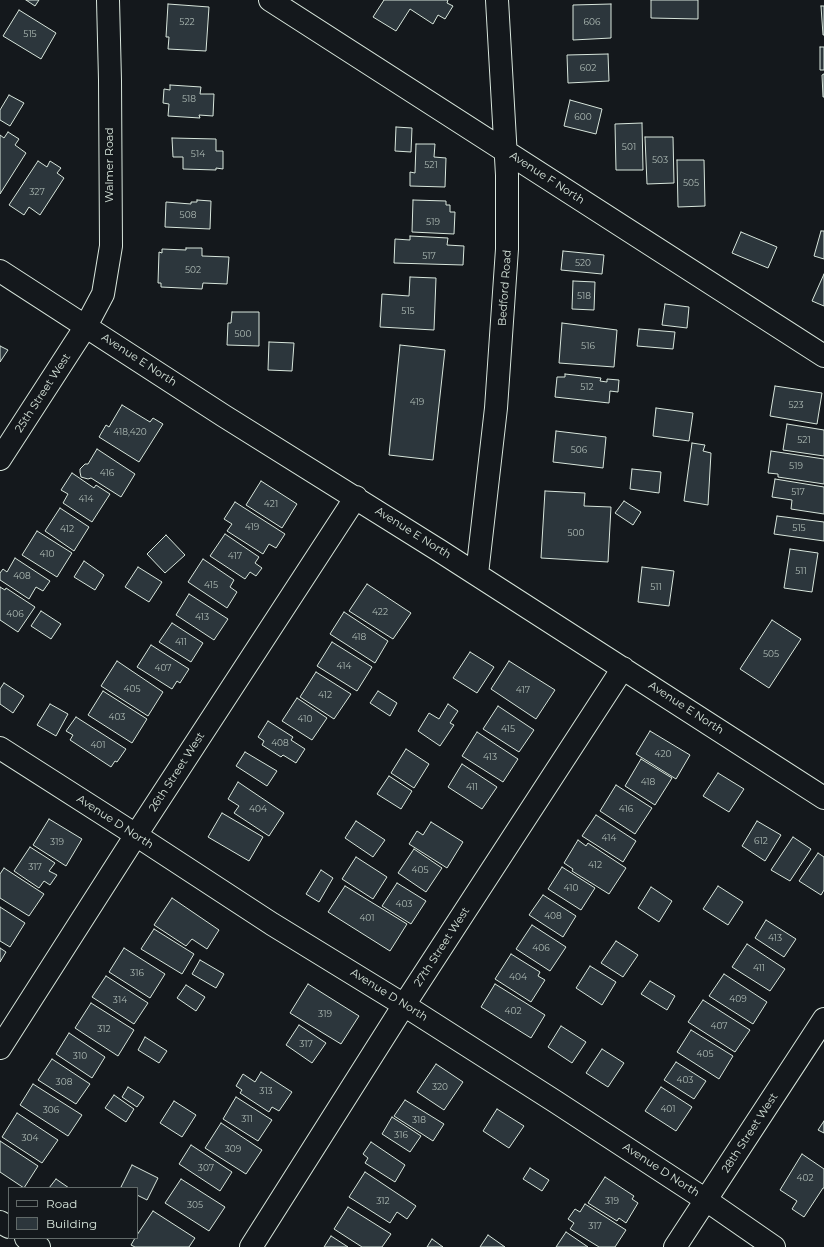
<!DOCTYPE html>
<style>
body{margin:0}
#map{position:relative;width:824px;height:1247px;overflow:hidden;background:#14181c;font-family:Montserrat,sans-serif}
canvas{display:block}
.legend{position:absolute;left:8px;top:1187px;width:130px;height:52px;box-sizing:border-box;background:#14181c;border:1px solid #626a69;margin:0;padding:5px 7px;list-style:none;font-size:12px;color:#d8e6dc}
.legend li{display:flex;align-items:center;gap:8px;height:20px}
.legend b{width:20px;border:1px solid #626a69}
</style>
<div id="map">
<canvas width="824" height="1247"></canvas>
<ul class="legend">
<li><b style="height:5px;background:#14181c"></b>Road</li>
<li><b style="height:11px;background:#2c363c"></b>Building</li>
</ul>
</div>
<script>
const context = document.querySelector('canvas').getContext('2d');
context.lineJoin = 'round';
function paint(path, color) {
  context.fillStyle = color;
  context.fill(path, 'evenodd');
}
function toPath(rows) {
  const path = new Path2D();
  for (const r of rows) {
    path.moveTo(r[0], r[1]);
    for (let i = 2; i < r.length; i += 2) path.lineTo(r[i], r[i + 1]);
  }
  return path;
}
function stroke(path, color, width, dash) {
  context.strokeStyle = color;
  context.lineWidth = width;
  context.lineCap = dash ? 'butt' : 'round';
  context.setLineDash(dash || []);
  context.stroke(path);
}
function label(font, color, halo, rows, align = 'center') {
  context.font = font + ' Montserrat,sans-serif';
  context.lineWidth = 3;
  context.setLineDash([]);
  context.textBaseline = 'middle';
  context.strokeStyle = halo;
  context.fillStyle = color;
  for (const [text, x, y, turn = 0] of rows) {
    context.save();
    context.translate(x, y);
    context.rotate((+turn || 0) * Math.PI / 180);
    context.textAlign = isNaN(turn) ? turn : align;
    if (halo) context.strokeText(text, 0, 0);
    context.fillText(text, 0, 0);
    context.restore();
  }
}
const building = toPath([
 [26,0,39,0,35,6,26,0],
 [384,0,448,0,447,3,453,6,445,19,438,15,433,24,410,9,396,31,373,17,384,0],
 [651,0,698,0,698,19,651,18,651,0],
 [168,4,209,7,206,51,168,49,169,37,166,37,168,4],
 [611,4,611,38,573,40,573,5,611,4],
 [821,6,824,6,824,35,823,35,821,6],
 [19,10,56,33,41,59,3,36,19,10],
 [820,47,824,47,824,70,820,70,820,47],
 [608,54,609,81,568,83,567,55,608,54],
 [824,74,824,97,823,97,822,75,824,74],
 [170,85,201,87,200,94,214,94,213,116,199,115,200,118,168,116,169,104,163,103,164,89,170,90,170,85],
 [9,95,24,103,10,126,0,120,0,110,9,95],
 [570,100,602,109,596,134,564,126,570,100],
 [642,123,643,170,616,170,615,124,642,123],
 [396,127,412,128,411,152,395,151,396,127],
 [8,132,19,139,15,145,26,153,0,194,0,135,4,138,8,132],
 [645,137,673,137,674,183,647,184,645,137],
 [172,138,216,139,216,151,223,151,223,169,216,168,216,170,183,169,183,157,173,157,172,138],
 [416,144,435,144,434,157,446,158,445,187,410,186,410,172,415,173,416,144],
 [677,160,704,160,705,206,678,207,677,160],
 [38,161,47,167,50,161,61,168,57,173,64,178,40,215,29,207,24,215,9,205,38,161],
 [197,200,211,201,210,229,165,227,166,202,191,204,191,202,197,202,197,200],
 [413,200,446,201,446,205,450,205,450,212,455,212,454,234,412,232,413,200],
 [821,231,824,231,824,259,814,256,821,231],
 [741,232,777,247,768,268,732,253,741,232],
 [410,236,448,238,447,245,464,246,463,265,394,263,395,239,410,240,410,236],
 [186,248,202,248,202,256,229,257,227,284,203,283,202,289,161,287,161,283,158,283,159,252,162,253,162,249,186,250,186,248],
 [563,251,604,255,602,274,561,270,563,251],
 [824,274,824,306,812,301,824,274],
 [410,277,436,278,434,330,380,327,382,294,409,296,410,277],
 [573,281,595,282,594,310,572,309,573,281],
 [665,304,689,307,687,328,662,325,665,304],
 [232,312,259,312,259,346,227,345,228,323,231,323,232,312],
 [562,323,617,330,614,367,559,363,562,323],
 [639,329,675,332,673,349,637,346,639,329],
 [269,342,294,343,292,371,268,370,269,342],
 [400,345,445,350,433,460,389,455,400,345],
 [0,346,8,350,0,362,0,346],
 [565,374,601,378,600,381,607,382,607,379,619,380,618,392,610,391,609,403,555,397,557,377,565,377,565,374],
 [775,386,822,393,817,424,770,416,775,386],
 [122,405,150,422,153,418,163,424,139,462,99,437,106,425,109,427,122,405],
 [656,408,693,413,689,441,653,436,656,408],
 [787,424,824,430,824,456,783,450,787,424],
 [556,431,606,437,603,468,553,462,556,431],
 [692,443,705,445,703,451,711,453,708,505,684,501,692,443],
 [97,449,135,474,121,497,91,478,88,479,81,477,80,472,80,469,85,464,88,464,97,449],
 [771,451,824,459,824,484,778,477,778,474,768,473,771,451],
 [632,469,661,472,659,493,630,489,632,469],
 [72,473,94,488,96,485,110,494,92,522,63,503,68,494,61,490,72,473],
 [775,479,824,487,824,514,791,509,792,500,772,497,775,479],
 [261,481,297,504,282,528,246,505,261,481],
 [545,491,585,493,584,506,611,507,608,562,541,558,545,491],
 [624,501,641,512,633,525,615,513,624,501],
 [235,502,285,534,276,548,269,544,263,554,227,531,232,524,224,519,235,502],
 [60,508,89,527,74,551,45,531,60,508],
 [777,516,824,522,824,541,774,534,777,516],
 [37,531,72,553,57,577,22,555,37,531],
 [225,534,259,557,255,563,262,568,256,576,250,572,245,579,210,556,225,534],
 [166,535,185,555,165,573,147,554,166,535],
 [790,549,818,553,812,592,784,588,790,549],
 [15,558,50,581,43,591,36,587,29,599,0,580,0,573,3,569,7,572,15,558],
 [203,559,234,580,230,587,237,592,227,608,188,582,203,559],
 [84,561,104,575,95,590,74,577,84,561],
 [138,567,162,582,149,602,125,587,138,567],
 [642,567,674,571,669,606,638,602,642,567],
 [367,584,411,613,393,639,349,611,367,584],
 [0,587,5,590,6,588,35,607,18,632,0,620,0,587],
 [189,594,228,619,214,640,176,615,189,594],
 [41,611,61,624,51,639,31,626,41,611],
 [344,612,388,641,375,663,330,634,344,612],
 [772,620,801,639,769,688,740,669,772,620],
 [172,623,203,643,191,662,159,642,172,623],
 [332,642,372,667,357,691,317,666,332,642],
 [151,645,189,669,180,683,177,681,172,689,137,667,151,645],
 [470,652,494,667,477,693,453,678,470,652],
 [117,661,163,692,148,716,101,686,117,661],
 [509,661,555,690,536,719,491,689,509,661],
 [316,672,351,694,334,719,300,697,316,672],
 [4,683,24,696,13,713,0,704,0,689,4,683],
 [103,691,147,719,132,743,88,715,103,691],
 [378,691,397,703,390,716,370,703,378,691],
 [297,698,327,718,312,740,282,721,297,698],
 [50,704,68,714,56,736,37,725,50,704],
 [448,704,458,711,450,723,454,725,440,746,418,731,429,713,439,719,448,704],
 [498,706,534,730,519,752,483,729,498,706],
 [76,717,126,749,117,762,115,761,111,767,70,740,73,735,66,731,76,717],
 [268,721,293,737,291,740,305,749,296,763,283,755,281,757,262,745,264,741,258,737,268,721],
 [650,731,690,755,676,779,636,754,650,731],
 [477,732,518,759,503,782,462,756,477,732],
 [406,749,429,764,414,788,391,773,406,749],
 [245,752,277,771,267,786,236,766,245,752],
 [641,759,672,778,655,805,625,786,641,759],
 [462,764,497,787,482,809,448,787,462,764],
 [718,773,744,789,729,812,703,796,718,773],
 [389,776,412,791,401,809,377,794,389,776],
 [238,782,284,813,269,836,234,813,239,806,228,799,238,782],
 [616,785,652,808,635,834,600,811,616,785],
 [222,813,263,837,249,861,208,837,222,813],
 [596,815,636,841,623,862,582,836,596,815],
 [49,819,82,839,66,866,33,845,49,819],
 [356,821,385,840,373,857,345,838,356,821],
 [757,821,781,835,765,861,742,846,757,821],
 [431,822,463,842,447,868,409,844,417,831,423,835,431,822],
 [793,837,811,849,790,881,771,870,793,837],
 [578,840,586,846,588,843,626,868,609,894,572,871,573,869,564,863,578,840],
 [30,847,55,863,49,871,57,875,50,885,44,881,39,888,14,871,30,847],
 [414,849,442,868,426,892,398,873,414,849],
 [818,853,824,857,824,890,821,895,799,881,818,853],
 [356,857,387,877,373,899,342,879,356,857],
 [562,867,595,888,581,910,548,889,562,867],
 [4,868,44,894,29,916,0,898,0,874,4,868],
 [321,870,333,878,319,902,306,894,321,870],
 [397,883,426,901,411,924,382,906,397,883],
 [345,886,407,924,390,951,328,912,345,886],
 [718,886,743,902,728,925,703,909,718,886],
 [651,887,672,901,659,922,638,908,651,887],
 [543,895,576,916,563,937,529,915,543,895],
 [172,898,219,930,207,949,192,939,186,946,154,925,172,898],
 [0,907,25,923,10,947,0,941,0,907],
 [766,920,796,939,784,957,755,938,766,920],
 [532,925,566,947,550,971,516,949,532,925],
 [154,929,194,954,182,974,141,949,154,929],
 [616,941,638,955,623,977,601,963,616,941],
 [747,944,785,969,770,991,732,967,747,944],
 [0,948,6,952,0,962,0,948],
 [124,948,165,974,150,998,109,972,124,948],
 [511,954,540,972,538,976,545,980,531,1002,495,979,511,954],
 [200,960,224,974,216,988,192,974,200,960],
 [590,966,616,982,602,1005,576,988,590,966],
 [724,974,767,1002,753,1024,709,996,724,974],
 [106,976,148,1003,134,1024,92,997,106,976],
 [650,981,675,996,667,1010,641,994,650,981],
 [308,984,359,1016,341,1044,290,1013,308,984],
 [495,984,545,1015,531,1038,481,1007,495,984],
 [186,985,205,997,196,1011,177,998,186,985],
 [703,1000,750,1030,735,1052,688,1022,703,1000],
 [91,1003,134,1030,118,1056,75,1028,91,1003],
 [299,1025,326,1043,312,1063,286,1045,299,1025],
 [561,1026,586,1042,572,1063,548,1047,561,1026],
 [691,1030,733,1056,719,1079,677,1052,691,1030],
 [69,1033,105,1057,92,1078,56,1054,69,1033],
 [145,1037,167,1051,159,1063,138,1050,145,1037],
 [602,1049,624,1063,608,1087,586,1073,602,1049],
 [52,1059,90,1084,76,1104,38,1080,52,1059],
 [676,1062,706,1081,694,1099,664,1080,676,1062],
 [436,1064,463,1082,444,1110,417,1092,436,1064],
 [261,1072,292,1092,279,1111,272,1107,269,1112,240,1093,242,1090,236,1086,243,1074,255,1082,261,1072],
 [33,1084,82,1115,68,1136,20,1105,33,1084],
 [128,1087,144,1097,137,1107,122,1097,128,1087],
 [661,1087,692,1107,676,1131,645,1111,661,1087],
 [114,1095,134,1109,126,1122,105,1108,114,1095],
 [236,1097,272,1120,258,1141,223,1119,236,1097],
 [405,1100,444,1124,433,1141,394,1116,405,1100],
 [174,1101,196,1115,182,1137,160,1123,174,1101],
 [497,1109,524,1126,509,1148,483,1131,497,1109],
 [17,1113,58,1140,42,1163,2,1137,17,1113],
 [392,1117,421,1136,410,1152,382,1134,392,1117],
 [824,1121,824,1133,818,1130,824,1121],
 [221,1123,262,1150,246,1174,205,1148,221,1123],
 [0,1141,38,1166,24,1188,0,1172,0,1141],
 [371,1142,405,1165,395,1182,365,1163,368,1158,363,1154,371,1142],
 [191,1145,232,1172,220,1191,179,1164,191,1145],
 [802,1154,824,1169,824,1188,823,1188,804,1217,792,1209,797,1201,780,1190,802,1154],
 [132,1165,158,1178,147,1200,137,1195,137,1188,124,1188,121,1187,132,1165],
 [530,1168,549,1180,542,1191,523,1179,530,1168],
 [365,1172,416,1206,407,1219,397,1212,390,1223,349,1197,365,1172],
 [605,1177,634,1196,632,1199,638,1203,626,1223,619,1218,617,1221,588,1203,605,1177],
 [56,1179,69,1188,49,1188,56,1179],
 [181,1179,225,1207,209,1231,165,1203,181,1179],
 [585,1204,626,1230,615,1247,599,1247,570,1229,574,1223,568,1219,575,1209,580,1212,585,1204],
 [348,1207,391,1234,382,1247,362,1247,334,1229,348,1207],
 [153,1211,195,1238,189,1247,135,1247,131,1245,135,1238,137,1238,137,1235,153,1211],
 [566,1232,588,1247,556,1247,566,1232],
 [488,1235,505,1247,480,1247,488,1235],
 [331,1236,348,1247,324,1247,331,1236],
 [432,1239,443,1247,427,1247,432,1239]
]);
paint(building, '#2c363c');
stroke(building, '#d8e6dc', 1);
const minor = toPath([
 [270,0,824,356],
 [0,271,224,416,440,551,824,798],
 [0,459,86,326,103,294,111,246,110,80,108,0],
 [477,574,496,408,507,249,507,175,497,0],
 [0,748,122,826,272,924,404,1005,556,1102,706,1200,774,1247],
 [0,1048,136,835,356,497],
 [0,1222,9,1227],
 [26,1238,39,1247],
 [251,1247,404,1005,623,668],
 [675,1247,824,1019]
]);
stroke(minor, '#d8e6dc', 24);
stroke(minor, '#14181c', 22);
label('9px', '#adbab4', null, [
 ["522",187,22],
 ["606",592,22],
 ["515",30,34],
 ["602",588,68],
 ["518",189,99],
 ["600",583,117],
 ["501",629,147],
 ["514",198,154],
 ["503",660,160],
 ["521",431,165],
 ["505",691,183],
 ["327",37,192],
 ["508",188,215],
 ["519",433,222],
 ["517",429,256],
 ["520",583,263],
 ["502",193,270],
 ["518",584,296],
 ["515",408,311],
 ["500",243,334],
 ["516",588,346],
 ["512",587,387],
 ["419",417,402],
 ["523",796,405],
 ["418,420",130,432],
 ["521",804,440],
 ["506",579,450],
 ["519",796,466],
 ["416",107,473],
 ["517",798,492],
 ["414",86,499],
 ["421",271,504],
 ["419",252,527],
 ["515",799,528],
 ["412",67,529],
 ["500",576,533],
 ["410",47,554],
 ["417",235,556],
 ["511",801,571],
 ["408",22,576],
 ["415",211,585],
 ["511",656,587],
 ["422",380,612],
 ["406",15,614],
 ["413",202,617],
 ["418",359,637],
 ["411",181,642],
 ["505",771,654],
 ["414",344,666],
 ["407",163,668],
 ["405",132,689],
 ["417",523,690],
 ["412",325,695],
 ["403",117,717],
 ["410",305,719],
 ["415",508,729],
 ["408",280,743],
 ["401",98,745],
 ["420",663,754],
 ["413",490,757],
 ["418",648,782],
 ["411",472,787],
 ["404",258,809],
 ["416",626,809],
 ["414",609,838],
 ["612",761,841],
 ["319",57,842],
 ["412",595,865],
 ["317",35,867],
 ["405",420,870],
 ["410",571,888],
 ["403",404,904],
 ["408",553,916],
 ["401",367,918],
 ["413",775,938],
 ["406",541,948],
 ["411",759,968],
 ["316",137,973],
 ["404",518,977],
 ["409",738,999],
 ["314",120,1000],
 ["402",513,1011],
 ["319",325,1014],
 ["407",719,1026],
 ["312",104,1029],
 ["317",306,1044],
 ["405",705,1054],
 ["310",80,1056],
 ["403",685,1080],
 ["308",64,1082],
 ["320",440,1087],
 ["313",266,1091],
 ["401",668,1109],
 ["306",51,1110],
 ["311",247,1119],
 ["318",419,1120],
 ["316",401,1135],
 ["304",30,1138],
 ["309",233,1149],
 ["307",206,1168],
 ["402",805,1178],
 ["312",383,1201],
 ["319",612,1201],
 ["305",195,1205],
 ["317",595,1226]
]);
label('11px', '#d8e6dc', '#14181c', [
 ["Walmer Road",110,165,-90],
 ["Avenue F North",547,178,33],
 ["Bedford Road",505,288,-86],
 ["Avenue E North",139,360,33],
 ["25th Street West",43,393,-57],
 ["Avenue E North",413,533,32],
 ["Avenue E North",686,708,33],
 ["26th Street West",177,772,-57],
 ["Avenue D North",115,822,33],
 ["27th Street West",442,947,-57],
 ["Avenue D North",389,995,32],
 ["28th Street West",750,1133,-57],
 ["Avenue D North",661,1170,33]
]);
</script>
